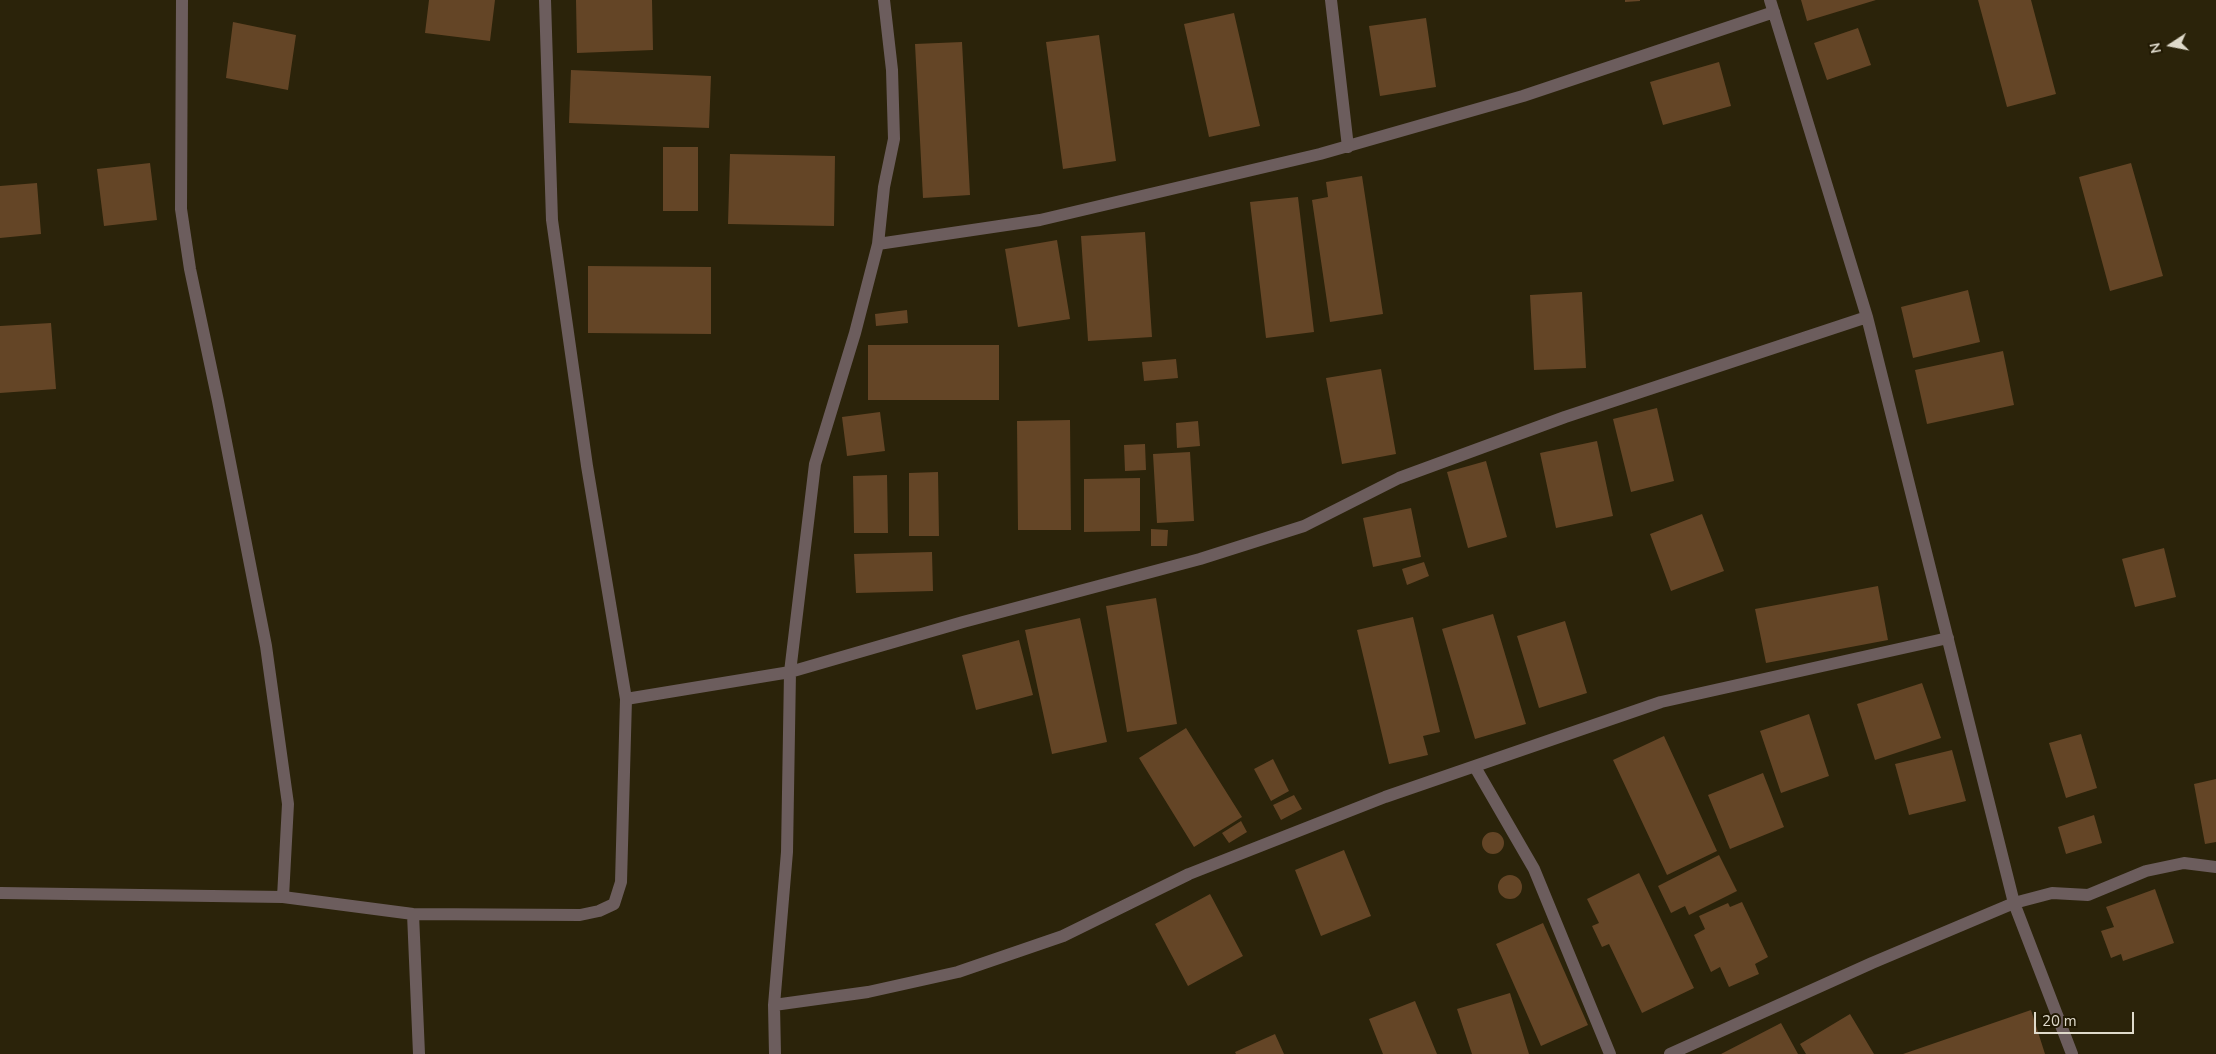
<!DOCTYPE html>
<style>
body{margin:0}
#map{position:relative;width:2216px;height:1054px;overflow:hidden;background:#2b230a;font-family:"Nunito Sans",sans-serif}
canvas{display:block}
.north{position:absolute;left:2146px;top:20px;width:50px;height:50px;-webkit-text-stroke:4px #211902;paint-order:stroke;rotate:259deg;font-size:14px;font-weight:700;line-height:20px;text-align:center;color:#dfdacb}
.north::after{content:'';display:block;margin:auto;width:18px;height:22px;background:#dfdacb;clip-path:polygon(50% 0,100% 100%,50% 72%,0 100%)}
.scale{position:absolute;left:2034px;top:1012px;width:100px;height:22px;box-sizing:border-box;border:2px solid #dfdacb;border-top:0;padding-left:6px;font-size:15px;line-height:18px;white-space:nowrap;color:#dfdacb;-webkit-text-stroke:4px #211902;paint-order:stroke}
</style>
<div id="map">
<canvas width="2216" height="1054"></canvas>
<div class="north">N</div>
<div class="scale">20 m</div>
</div>
<script>
const context = document.querySelector('canvas').getContext('2d');
context.lineJoin = 'round';
function paint(path, color) {
  context.fillStyle = color;
  context.fill(path, 'evenodd');
}
function toPath(rows) {
  const path = new Path2D();
  for (const r of rows) {
    if (r.length === 3) {
      path.moveTo(r[0] + r[2], r[1]);
      path.arc(r[0], r[1], r[2], 0, 2 * Math.PI);
      continue;
    }
    path.moveTo(r[0], r[1]);
    for (let i = 2; i < r.length; i += 2) path.lineTo(r[i], r[i + 1]);
  }
  return path;
}
function stroke(path, color, width, dash) {
  context.strokeStyle = color;
  context.lineWidth = width;
  context.lineCap = dash ? 'butt' : 'round';
  context.setLineDash(dash || []);
  context.stroke(path);
}
paint(toPath([
 [429,0,495,0,490,41,425,33],
 [576,0,652,0,653,50,577,53],
 [1625,0,1640,0,1640,1,1625,2],
 [1801,0,1876,0,1807,21],
 [1978,0,2031,0,2056,94,2007,107],
 [1234,13,1260,126,1209,137,1184,24],
 [1426,18,1436,87,1380,96,1369,26],
 [233,22,296,35,288,90,226,78],
 [1858,28,1871,65,1827,80,1814,43],
 [1099,35,1116,161,1063,169,1046,42],
 [962,42,970,195,923,198,915,44],
 [1719,62,1731,106,1663,125,1650,82],
 [571,70,711,76,709,128,569,123],
 [663,147,698,147,698,211,663,211],
 [730,154,835,156,834,226,728,224],
 [150,163,157,220,104,226,97,169],
 [2131,163,2163,276,2110,291,2079,177],
 [1362,176,1383,314,1330,322,1312,200,1328,197,1326,182],
 [37,183,41,234,0,238,0,186],
 [1298,197,1314,332,1266,338,1250,202],
 [1145,232,1152,337,1088,341,1081,236],
 [1057,240,1070,319,1018,327,1005,249],
 [588,266,711,267,711,334,588,333],
 [1968,290,1980,342,1913,358,1901,307],
 [1582,292,1586,368,1534,370,1530,295],
 [907,310,908,323,876,326,875,314],
 [51,323,56,389,0,393,0,326],
 [868,345,999,345,999,400,868,400],
 [2003,351,2014,405,1927,424,1915,370],
 [1176,359,1178,378,1144,381,1142,362],
 [1381,369,1396,454,1342,464,1326,378],
 [1657,408,1674,481,1631,492,1613,419],
 [880,412,885,451,847,456,842,417],
 [1070,420,1071,530,1018,530,1017,421],
 [1198,421,1200,446,1177,448,1176,423],
 [1597,441,1613,516,1556,528,1540,453],
 [1145,444,1146,470,1125,471,1124,445],
 [1190,452,1194,521,1157,523,1153,454],
 [1486,461,1507,537,1468,548,1447,472],
 [938,472,939,536,909,536,909,473],
 [887,475,888,533,854,533,853,476],
 [1140,478,1140,531,1084,532,1084,479],
 [1411,508,1421,557,1373,567,1363,518],
 [1702,514,1724,571,1671,591,1650,534],
 [1151,529,1168,530,1167,546,1151,546],
 [2164,548,2176,597,2135,607,2122,559],
 [932,552,933,591,856,593,854,554],
 [1424,562,1429,576,1407,585,1402,569],
 [1878,586,1888,640,1766,663,1755,609],
 [1156,598,1177,724,1127,732,1106,606],
 [1493,614,1526,724,1475,739,1442,629],
 [1413,617,1440,732,1423,736,1428,755,1389,764,1357,630],
 [1080,618,1107,742,1052,754,1025,630],
 [1565,621,1587,693,1539,708,1517,636],
 [1019,640,1033,695,976,710,962,655],
 [1922,683,1941,738,1875,760,1857,704],
 [1809,714,1829,776,1781,793,1760,731],
 [1186,728,1242,817,1194,847,1139,758],
 [2081,734,2097,788,2066,798,2049,743],
 [1664,736,1717,851,1667,875,1613,760],
 [1952,750,1966,801,1909,815,1895,764],
 [1273,759,1289,791,1271,801,1254,769],
 [1763,773,1784,827,1730,849,1708,795],
 [2216,779,2216,842,2205,844,2194,784],
 [1294,795,1302,809,1281,820,1273,805],
 [2094,815,2102,843,2066,854,2058,827],
 [1241,821,1247,832,1229,843,1222,833],
 [1493,843,11],
 [1344,850,1371,916,1321,936,1295,870],
 [1719,855,1737,891,1689,915,1685,906,1671,913,1658,886],
 [1639,873,1694,988,1642,1013,1609,944,1602,947,1592,926,1599,923,1587,899],
 [1510,887,12],
 [2155,889,2174,943,2123,961,2121,954,2111,958,2101,931,2114,927,2106,907],
 [1210,894,1243,956,1188,986,1155,924],
 [1742,902,1768,957,1755,964,1759,974,1729,987,1720,967,1711,972,1694,935,1705,929,1699,916,1728,903,1730,907],
 [1543,923,1588,1025,1541,1046,1496,944],
 [1510,993,1529,1054,1472,1054,1457,1009],
 [1415,1001,1437,1054,1383,1054,1369,1019],
 [2031,1010,2045,1054,1903,1054],
 [1850,1014,1874,1054,1806,1054,1800,1044],
 [1781,1023,1798,1054,1721,1054],
 [1275,1034,1284,1054,1236,1054,1235,1052]
]), '#644526');
stroke(toPath([
 [182,0,181,209,190,269,218,401,266,646,288,804,283,897],
 [1331,0,1348,147],
 [1770,0,1867,317,2014,903,2072,1054],
 [878,244,1040,220,1320,154,1523,96,1774,12],
 [626,699,790,672,963,622,1200,559,1304,526,1399,478,1565,417,1867,317],
 [1475,767,1534,869,1610,1054],
 [0,893,283,897,413,914,580,915,599,911,614,904,621,882,626,699,587,466,552,220,545,0],
 [413,914,419,1054],
 [774,1005,868,992,958,972,1063,936,1189,874,1385,797,1661,702,1948,638],
 [775,1054,774,1005,787,852,790,672,815,464,855,333,878,244,884,187,894,139,892,70,884,0],
 [1670,1054,1872,963,2014,903,2052,893,2088,895,2146,871,2184,863,2216,867]
]), '#6c5d5d', 12);
</script>
